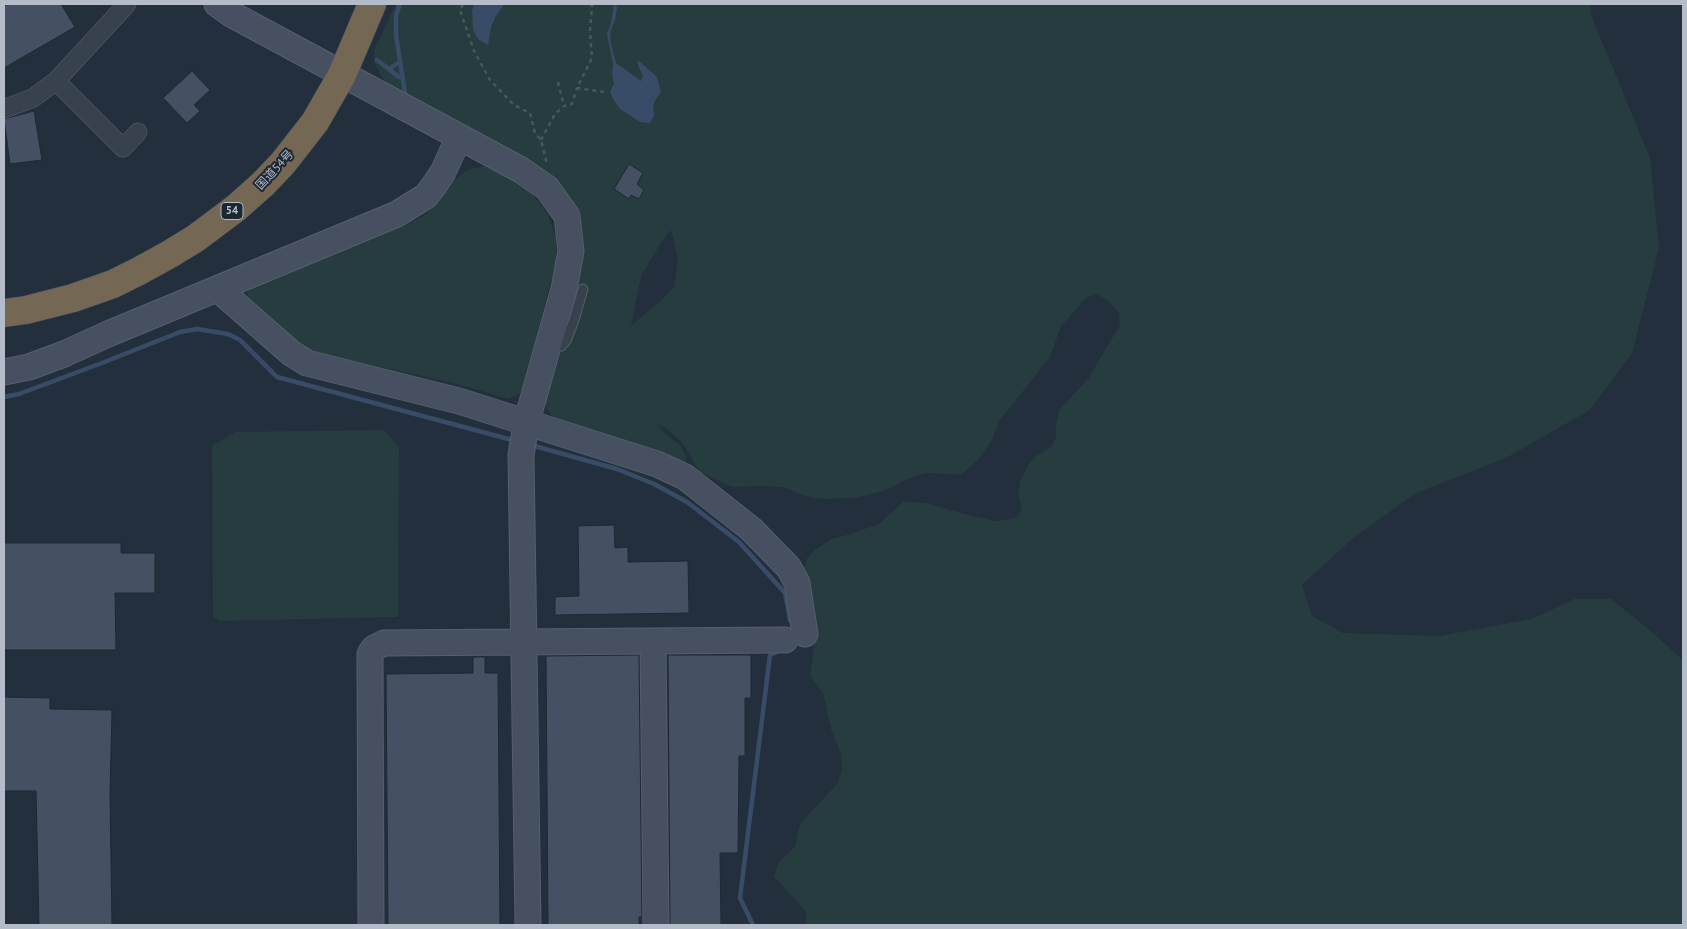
<!DOCTYPE html>
<meta charset="utf-8">
<style>
body{margin:0}
#map{position:relative;width:1687px;height:929px;overflow:hidden;background:#242f3e;font-family:"PT Sans",sans-serif}
canvas{display:block}
.frame{position:absolute;inset:0;border:5px solid #b4bcc9;pointer-events:none}
</style>
<div id="map">
<canvas width="1687" height="929"></canvas>
<div class="frame"></div>
</div>
<script>
const context = document.querySelector('canvas').getContext('2d');
context.lineJoin = 'round';
function paint(path, color) {
  context.fillStyle = color;
  context.fill(path, 'evenodd');
}
function toPath(rows) {
  const path = new Path2D();
  for (const r of rows) {
    path.moveTo(r[0], r[1]);
    for (let i = 2; i < r.length; i += 2) path.lineTo(r[i], r[i + 1]);
  }
  return path;
}
function stroke(path, color, width, dash) {
  context.strokeStyle = color;
  context.lineWidth = width;
  context.lineCap = dash ? 'butt' : 'round';
  context.setLineDash(dash || []);
  context.stroke(path);
}
function label(font, color, halo, rows, align = 'center') {
  context.font = font + ' "PT Sans","Noto Sans JP",sans-serif';
  context.lineWidth = 4;
  context.setLineDash([]);
  context.textBaseline = 'middle';
  context.strokeStyle = halo;
  context.fillStyle = color;
  for (const [text, x, y, turn = 0] of rows) {
    context.save();
    context.translate(x, y);
    context.rotate((+turn || 0) * Math.PI / 180);
    context.textAlign = isNaN(turn) ? turn : align;
    if (halo) context.strokeText(text, 0, 0);
    context.fillText(text, 0, 0);
    context.restore();
  }
}
paint(toPath([
 [396,4,1590,4,1591,15,1650,158,1659,248,1632,353,1590,410,1506,458,1416,493,1352,539,1302,585,1312,616,1343,633,1439,636,1532,619,1574,599,1611,599,1646,627,1683,660,1683,925,806,925,806,911,774,877,778,863,795,847,800,824,837,784,842,771,841,754,831,729,823,693,810,675,816,637,803,573,806,560,815,550,831,539,847,535,879,524,903,502,926,503,968,515,997,521,1016,518,1022,508,1018,495,1020,481,1029,464,1036,456,1050,448,1056,438,1056,424,1059,410,1088,379,1120,325,1119,313,1110,302,1097,294,1086,298,1061,326,1050,357,1000,420,992,439,979,459,961,475,926,473,907,479,884,491,854,498,821,499,801,495,784,487,759,486,732,487,699,472,683,443,666,428,657,424,666,435,680,445,686,458,684,467,558,420,552,416,544,404,571,210,454,124,387,83,380,74,374,62,374,50],
 [671,230,678,259,674,287,663,299,631,326,641,276,662,241],
 [485,166,522,185,532,193,548,215,557,241,556,261,524,387,519,394,508,399,454,383,321,354,306,348,250,303,247,296,248,291,251,287,410,223,425,215,436,205,449,185,467,170],
 [384,430,399,447,398,617,220,621,213,617,212,446,235,432]
]), '#263c3f');
paint(toPath([
 [474,4,504,4,496,16,491,27,488,45,478,39,473,30,472,11],
 [614,4,616,4,617,8,615,20,610,32,611,44,616,63,641,81,643,76,637,63,639,61,657,77,661,92,656,99,653,105,654,115,650,123,640,122,620,109,612,97,610,92,614,84,612,74,613,64,607,34,611,23]
]), '#394c67');
stroke(toPath([
 [400,4,396,15,396,35,405,93],
 [377,60,399,77],
 [389,69,398,63],
 [4,397,19,394,102,363,180,332,197,329,228,334,240,340,277,377,516,441],
 [531,445,617,469,654,484,687,502,739,542,785,593,790,620],
 [753,925,740,898,770,655,779,651]
]), '#394c67', 4.5);
const building = toPath([
 [8,4,61,4,75,27,4,68,4,6,8,4],
 [192,71,210,90,194,105,200,111,187,123,163,98,192,71],
 [34,111,42,160,10,164,4,119,34,111],
 [629,164,643,173,637,184,644,190,639,199,631,195,629,199,614,189,629,164],
 [614,525,615,548,628,547,628,562,688,561,689,613,555,615,555,597,579,596,578,526,614,525],
 [4,543,121,543,121,553,155,553,155,593,115,593,116,650,4,650,4,543],
 [639,655,642,917,639,917,639,925,548,925,546,656,639,655],
 [668,655,751,655,751,698,745,698,745,756,739,756,738,853,720,853,721,925,670,925,668,655],
 [473,657,485,657,485,673,498,673,500,925,388,925,386,674,473,673,473,657],
 [4,697,50,698,50,709,112,710,110,793,112,925,39,925,36,791,4,791,4,697]
]);
paint(building, '#455162');
stroke(building, '#1f2835', 1);
const lane = toPath([
 [549,345,561,346,566,341,574,320,583,289]
]);
const street = toPath([
 [56,81,123,148,138,132],
 [4,109,33,98,56,81,127,4]
]);
const secondary = toPath([
 [217,4,231,14,521,170,547,188,567,216,571,251,564,289,526,424,521,455,528,925],
 [218,289,291,353,307,363,459,401,657,464,685,477,751,529,789,568,797,583,805,634],
 [4,372,29,367,64,354,108,334,397,214,426,196,433,187,443,172,459,137],
 [653,641,656,925],
 [371,925,370,654,374,648,384,643,785,640]
]);
const highway = toPath([
 [4,313,26,310,73,298,113,284,139,271,170,254,196,238,236,208,263,184,283,163,315,122,342,75,372,4]
]);
stroke(lane, '#565f6c', 11);
stroke(street, '#565f6c', 19);
stroke(secondary, '#565f6c', 27);
stroke(highway, '#434c59', 29);
stroke(toPath([
 [463,4,460,10,474,51,490,80,514,105,530,113,535,133,541,140,547,164],
 [590,4,592,6,590,31,592,58,577,88,604,92],
 [558,82,564,106],
 [541,140,555,114,564,106,572,104,577,88]
]), '#44595c', 2.5, [4, 4]);
stroke(lane, '#38414e', 9);
stroke(street, '#38414e', 18);
stroke(secondary, '#465061', 25);
stroke(highway, '#746855', 28);
for (const [x, y, w] of [
 [232,211,22]
]) {
  const box = new Path2D();
  box.roundRect(x - w / 2, y - 8.5, w, 17, 4);
  context.fillStyle = '#1d2633';
  context.fill(box);
  stroke(box, '#b4bcc9', 1);
}
label('bold 11px', '#b4bcc9', null, [
 ["54",232,211]
]);
label('12px', '#b4bcc9', '#1d2633', [
 ["国道54号",275,170,-47]
]);
</script>
